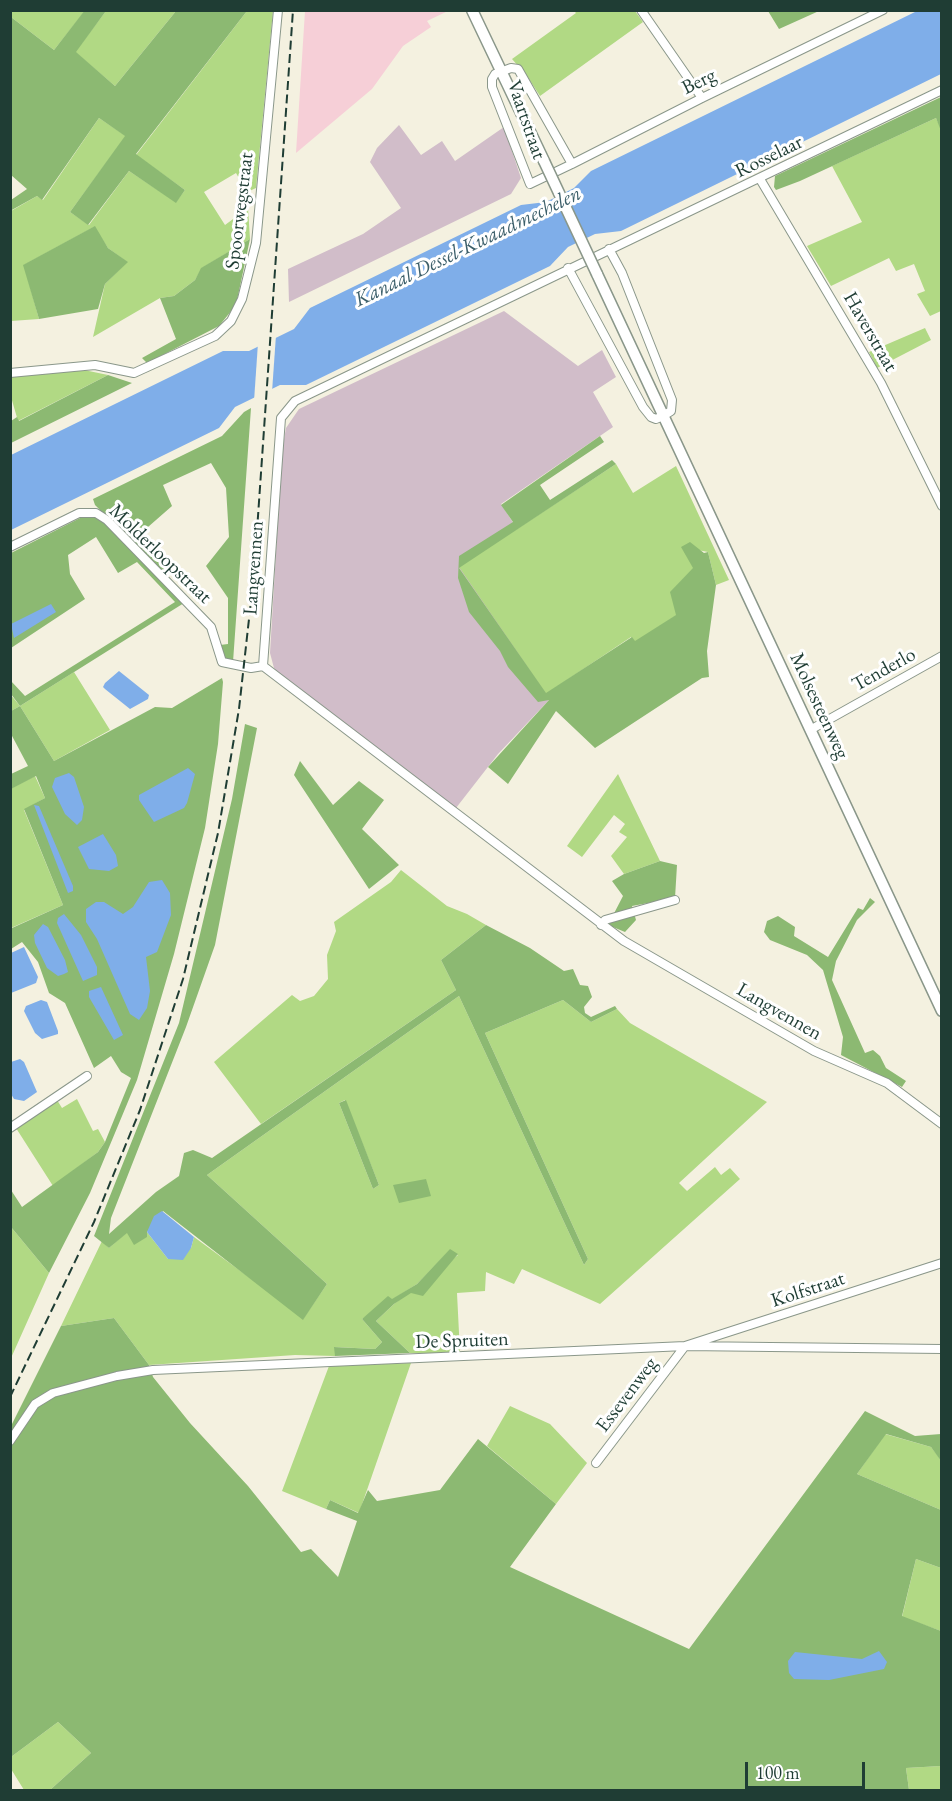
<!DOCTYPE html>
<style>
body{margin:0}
#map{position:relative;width:952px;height:1801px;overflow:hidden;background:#f4f1e0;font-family:"EB Garamond",serif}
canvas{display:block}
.frame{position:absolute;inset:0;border:12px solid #1f3d34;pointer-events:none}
.scale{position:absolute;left:745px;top:1762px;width:120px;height:27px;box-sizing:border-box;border:3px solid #1f3d34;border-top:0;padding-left:8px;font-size:18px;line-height:21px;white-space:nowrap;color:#1f3d34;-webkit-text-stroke:4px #fff;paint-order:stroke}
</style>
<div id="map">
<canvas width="952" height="1801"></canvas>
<div class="frame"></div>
<div class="scale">100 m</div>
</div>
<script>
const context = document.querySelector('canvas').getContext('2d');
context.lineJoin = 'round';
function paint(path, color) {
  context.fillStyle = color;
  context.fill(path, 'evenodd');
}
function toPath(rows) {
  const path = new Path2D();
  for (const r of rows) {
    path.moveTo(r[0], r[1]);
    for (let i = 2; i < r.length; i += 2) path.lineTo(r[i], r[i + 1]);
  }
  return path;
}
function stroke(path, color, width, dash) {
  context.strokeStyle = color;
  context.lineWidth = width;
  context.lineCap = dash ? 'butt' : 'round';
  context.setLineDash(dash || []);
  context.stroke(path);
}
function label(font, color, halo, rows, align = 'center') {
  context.font = font + ' "EB Garamond",serif';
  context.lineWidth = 6;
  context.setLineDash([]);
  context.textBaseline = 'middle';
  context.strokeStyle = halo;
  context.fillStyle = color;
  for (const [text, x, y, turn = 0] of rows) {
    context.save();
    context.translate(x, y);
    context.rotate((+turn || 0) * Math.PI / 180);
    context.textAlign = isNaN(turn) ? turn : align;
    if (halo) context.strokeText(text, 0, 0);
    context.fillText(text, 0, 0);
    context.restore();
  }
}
paint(toPath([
 [305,11,305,10,448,11,427,21,431,27,403,46,372,89,296,153]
]), '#f6cfd7');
paint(toPath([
 [399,125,421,155,442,141,455,161,504,127,521,178,511,194,289,302,288,269,363,234,401,208,370,162,377,148],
 [504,311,578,366,602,350,616,377,593,392,613,427,501,504,516,527,550,699,498,754,456,808,286,681,274,668,270,653,282,451,286,428,299,409]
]), '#d1bdc9');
paint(toPath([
 [10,11,85,11,54,50,11,17],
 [106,11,176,11,115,86,75,52],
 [247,11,273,11,256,188,247,192,236,173,204,192,225,225,248,208,250,239,202,268,195,280,174,296,160,298,93,337,105,284,127,262,108,248,94,227,24,265,39,319,11,321,11,211,37,196,43,200,99,118,126,136,70,212,89,225,129,171,176,202,185,190,136,155],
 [574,11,635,11,643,22,540,96,527,76,512,59,576,13],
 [936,118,942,131,941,311,930,316,917,294,925,291,914,264,896,271,889,258,831,286,807,246,862,222,832,166],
 [925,328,931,340,877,368,869,352],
 [84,370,108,375,18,421,11,397,10,376],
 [616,464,633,493,676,466,729,580,716,585,708,552,682,547,694,568,671,592,677,615,635,642,631,637,546,694,459,567],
 [74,672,110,730,54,761,20,706,11,711,10,694,20,706],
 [618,774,660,861,624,874,611,856,627,837,619,832,625,824,614,815,582,857,567,846],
 [35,776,45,798,24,810,63,905,11,928,10,789],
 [401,870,447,906,467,914,486,925,441,960,456,990,261,1124,214,1062,292,995,300,1001,314,996,328,979,327,955,336,931,334,922,391,882],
 [459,996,584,1265,588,1259,485,1033,563,1000,591,1022,617,1009,630,1023,767,1102,679,1183,687,1191,715,1167,721,1175,730,1168,740,1179,600,1304,522,1269,514,1284,486,1272,485,1291,457,1293,460,1353,410,1353,376,1321,394,1304,458,1255,450,1250,417,1284,362,1319,382,1342,375,1349,335,1347,335,1356,295,1355,149,1365,114,1318,61,1326,102,1241,109,1248,127,1232,147,1232,168,1259,191,1248,194,1237,287,1305,303,1319,327,1284,207,1175],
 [345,1100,379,1185,373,1189,339,1103],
 [77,1099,93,1131,98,1129,105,1142,98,1152,53,1186,16,1128,57,1100,62,1108],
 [11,1227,49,1273,11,1358],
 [411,1363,359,1513,330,1500,326,1509,282,1491,329,1366],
 [510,1406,550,1424,587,1463,556,1504,487,1446],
 [885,1434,931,1447,938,1456,941,1461,941,1510,857,1474],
 [916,1559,941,1568,941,1631,902,1617],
 [58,1722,91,1753,50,1790,24,1790,11,1769,11,1757],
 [941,1766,941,1790,909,1790,906,1768]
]), '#b1d984');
paint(toPath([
 [85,10,106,11,76,52,115,86,176,11,247,11,136,154,185,190,176,203,129,171,88,225,70,212,125,136,99,118,42,200,37,196,10,211,11,200,27,189,11,175,11,17,54,50],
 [768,11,819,11,779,29],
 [941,97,941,131,936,118,800,181,776,190,774,187,775,176],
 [95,226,108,248,128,262,105,284,98,309,39,319,23,265],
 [250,239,236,305,219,326,147,363,142,358,176,339,160,298,174,296,195,280,201,268],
 [108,375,132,383,11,443,11,421,17,417,19,421],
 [251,408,233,662,224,658,220,645,228,644,228,598,206,566,229,537,226,488,211,463,163,485,172,506,140,534,172,566,166,575,95,505,93,499,222,436,244,412],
 [600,436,604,442,540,485,550,500,612,460,616,464,459,568,546,693,632,637,635,641,676,615,670,592,693,568,681,547,690,542,704,553,708,552,716,585,707,651,709,677,702,678,595,748,556,711,508,784,488,767,549,700,538,702,508,667,500,651,469,612,458,578,459,556,513,522,501,505],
 [90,513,107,525,184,603,20,706,54,761,155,707,172,708,222,678,223,682,218,744,205,828,174,954,137,1080,90,1193,49,1273,11,1227,11,1190,22,1207,98,1152,105,1142,131,1078,121,1072,111,1056,94,1068,65,1003,49,993,38,962,22,942,11,949,10,926,12,928,63,905,24,809,45,798,36,776,11,789,11,774,28,766,11,734,11,711,20,706,11,694,11,681,25,696,175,602,137,562,118,573,96,537,68,555,70,574,85,599,11,648,11,553],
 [245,724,257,728,215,945,186,1027,111,1218,109,1234,156,1192,179,1176,184,1153,193,1150,212,1158,456,990,441,960,486,925,530,948,564,971,573,969,580,985,588,986,592,997,584,1007,585,1013,591,1017,615,1006,617,1009,591,1022,563,1000,485,1033,588,1259,584,1265,459,996,207,1175,327,1284,303,1320,163,1211,147,1232,147,1237,134,1245,127,1233,109,1248,94,1236,179,1023,232,799],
 [300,761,333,805,359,781,384,800,362,829,399,865,369,889,294,775],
 [660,861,677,865,675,898,632,906,636,920,625,932,608,925,623,896,612,881,624,874],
 [870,898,875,902,857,920,836,961,832,980,865,1053,873,1050,880,1056,886,1068,906,1081,902,1087,841,1055,843,1037,823,970,807,955,770,940,764,932,767,921,778,916,795,927,794,936,828,957,858,908,863,910],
 [346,1100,379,1185,373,1189,339,1103],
 [426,1179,431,1196,399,1203,393,1185],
 [450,1249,458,1254,423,1296,411,1293,394,1304,376,1321,410,1353,335,1356,334,1347,375,1349,382,1342,362,1319,388,1296,392,1299,417,1284],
 [114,1318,149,1365,153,1377,190,1423,248,1486,301,1552,311,1549,338,1577,357,1521,326,1509,330,1500,358,1513,368,1490,377,1501,440,1490,478,1439,556,1504,510,1567,689,1649,865,1411,915,1436,941,1434,941,1461,931,1447,886,1434,857,1474,941,1510,941,1568,916,1559,902,1616,941,1631,941,1766,906,1768,909,1790,50,1790,91,1753,58,1722,11,1757,10,1428,61,1326]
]), '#8cb972');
paint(toPath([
 [917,11,941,11,941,74,621,231,595,234,568,247,550,266,306,385,280,385,235,407,219,428,11,530,11,455,223,351,249,351,294,329,310,308,521,205,546,202,574,188,591,171],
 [51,604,56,612,14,638,11,624],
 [119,671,149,695,148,699,130,709,105,689,103,687,105,683],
 [188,768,195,774,187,803,184,808,154,822,139,800,139,795],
 [69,773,74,777,84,807,82,820,77,825,65,814,52,787,55,778],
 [34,805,39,806,73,886,73,891,68,893],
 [103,834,116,855,118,866,109,871,89,869,78,847],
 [162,880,170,893,171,915,157,952,146,957,150,991,147,1008,139,1020,130,1014,97,939,86,922,86,909,96,902,104,902,123,914,133,907,149,882],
 [64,914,81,935,97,967,97,975,83,981,57,923,58,918],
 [43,924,48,927,65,960,68,972,64,974,58,976,47,968,35,943,34,935],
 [24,947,38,977,36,983,11,993,11,953],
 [101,987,123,1035,114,1040,89,997,89,991],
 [41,1000,47,1002,58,1031,58,1034,42,1039,35,1033,24,1011,26,1006],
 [20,1059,24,1062,37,1092,24,1101,14,1099,11,1094,11,1062],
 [162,1211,194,1237,191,1248,183,1260,168,1259,147,1232,154,1216],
 [879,1651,887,1662,884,1669,829,1680,794,1679,789,1673,788,1661,795,1652,862,1659]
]), '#7faee9');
paint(toPath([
 [276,335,272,392,254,401,258,343]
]), '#f4f1e0');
const minor = toPath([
 [641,10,702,98],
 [572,164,518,69,511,68,495,74,492,79,492,87,530,184,572,164,702,98,883,10],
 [760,179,881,383,942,506],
 [568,268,643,407,651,417,656,419,663,416,671,411,672,400,622,273,609,249],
 [10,373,95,365,134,373,215,336,231,321,242,299,256,243,278,10],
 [10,547,79,513,96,513,107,520,211,627,222,662,251,668,263,666],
 [263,666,281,418,295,401,942,90],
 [263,666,624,941,814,1051,887,1083,942,1124],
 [810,730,942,656],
 [601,925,605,920,675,900],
 [10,1128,87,1076],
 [10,1441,35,1404,53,1393,117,1376,153,1370,685,1346,942,1349],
 [596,1463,685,1346,942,1263]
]);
const major = toPath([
 [472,10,544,161],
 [597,274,942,1011]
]);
stroke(minor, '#8a978a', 10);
stroke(major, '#8a978a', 13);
stroke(minor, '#fff', 8);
stroke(major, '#fff', 10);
stroke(toPath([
 [10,1397,94,1222,140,1110,183,979,218,833,239,709,254,574,293,10]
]), '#1f3d34', 2, [9, 4.5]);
const majorBridge = toPath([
 [544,161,597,274]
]);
stroke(majorBridge, '#8a978a', 13, []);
stroke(majorBridge, '#fff', 10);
label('20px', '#1f3d34', '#fff', [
 ["Berg",699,82,-26],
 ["Vaartstraat",526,120,71],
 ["Rosselaar",769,157,-26],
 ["Spoorwegstraat",240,211,-83],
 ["Haverstraat",870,332,60],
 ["Molderloopstraat",160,554,44],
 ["Langvennen",254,568,-86],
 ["Tenderlo",884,670,-29],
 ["Molsesteenweg",819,706,65],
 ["Langvennen",779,1012,30],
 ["Kolfstraat",808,1290,-18],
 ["De Spruiten",462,1341,-2],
 ["Essevenweg",627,1395,-53]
]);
label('italic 21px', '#3c5f6a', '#fff', [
 ["Kanaal Dessel-Kwaadmechelen",468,247,-26]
]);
</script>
